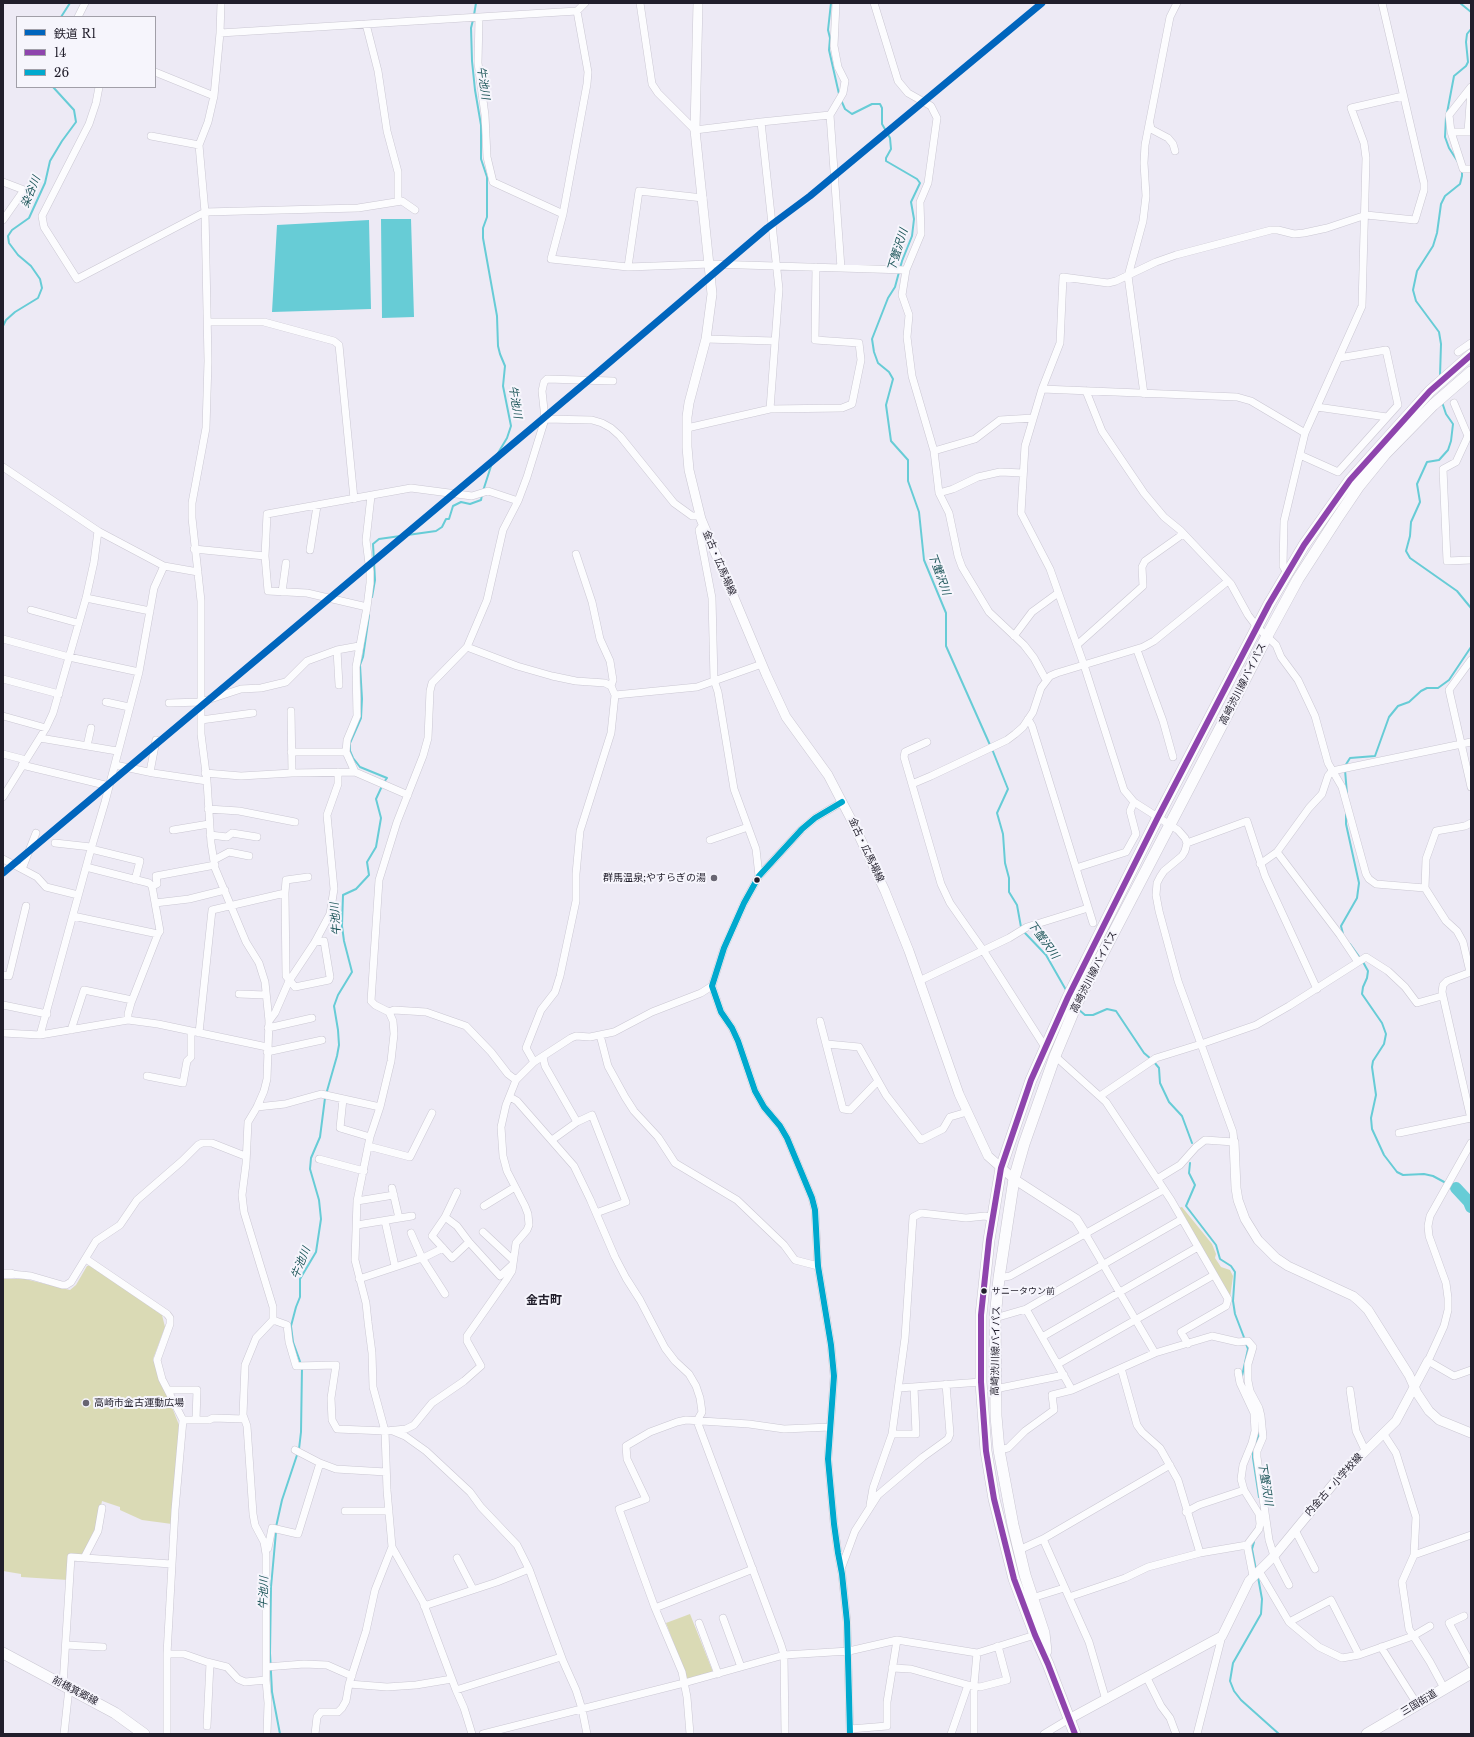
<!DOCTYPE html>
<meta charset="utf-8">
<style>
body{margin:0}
#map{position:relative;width:1474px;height:1737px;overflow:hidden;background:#edeaf5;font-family:"Libre Baskerville","Noto Sans JP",serif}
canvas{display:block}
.frame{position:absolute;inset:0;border:4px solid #211e2b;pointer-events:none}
.legend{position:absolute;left:16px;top:16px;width:140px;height:72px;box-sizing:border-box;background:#f6f5fc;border:1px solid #a19fa8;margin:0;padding:5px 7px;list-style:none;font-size:12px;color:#211e2b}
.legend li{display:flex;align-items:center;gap:8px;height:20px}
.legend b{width:20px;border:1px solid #a19fa8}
</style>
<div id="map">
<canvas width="1474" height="1737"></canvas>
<div class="frame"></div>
<ul class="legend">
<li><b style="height:5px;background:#0065bd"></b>鉄道 R1</li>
<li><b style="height:5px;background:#8e44ad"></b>14</li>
<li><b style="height:5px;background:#00a9ce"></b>26</li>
</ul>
</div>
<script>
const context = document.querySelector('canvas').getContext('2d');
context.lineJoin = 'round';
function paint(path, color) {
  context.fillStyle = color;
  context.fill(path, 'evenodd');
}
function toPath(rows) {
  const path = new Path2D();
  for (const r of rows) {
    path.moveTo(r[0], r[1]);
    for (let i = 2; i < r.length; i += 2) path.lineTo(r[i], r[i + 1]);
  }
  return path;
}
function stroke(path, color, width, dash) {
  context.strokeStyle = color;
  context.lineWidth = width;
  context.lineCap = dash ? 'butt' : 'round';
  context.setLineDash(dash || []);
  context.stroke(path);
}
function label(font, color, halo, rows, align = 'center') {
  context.font = font + ' "Libre Baskerville","Noto Sans JP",serif';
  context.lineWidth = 4;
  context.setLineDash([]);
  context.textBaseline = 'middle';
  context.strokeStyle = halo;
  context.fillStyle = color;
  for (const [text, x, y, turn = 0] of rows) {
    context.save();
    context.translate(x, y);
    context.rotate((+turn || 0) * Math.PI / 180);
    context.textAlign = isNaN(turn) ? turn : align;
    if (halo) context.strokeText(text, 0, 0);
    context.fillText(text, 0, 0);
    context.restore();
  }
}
paint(toPath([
 [1182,1207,1212,1244,1216,1254,1215,1258,1221,1267,1230,1270,1233,1276,1230,1298,1178,1208],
 [91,1265,162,1315,165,1327,153,1359,179,1425,172,1524,142,1520,120,1510,120,1507,102,1501,96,1532,83,1555,69,1554,68,1580,21,1577,21,1574,3,1571,3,1279,25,1279,70,1290,76,1285,87,1266],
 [690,1614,713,1672,689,1679,687,1678,666,1623]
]), '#dadab5');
paint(toPath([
 [381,219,411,219,414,317,382,318],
 [369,220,371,309,272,312,277,225]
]), '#67ccd6');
stroke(toPath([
 [831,3,828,30,830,38,829,50,839,94],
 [1460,3,1471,12],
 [474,15,476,3],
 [61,17,70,3],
 [473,20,471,28,472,61,475,90,481,125,481,159,487,177,487,217,483,228,483,238,497,316,498,346,500,354,505,366,503,386,511,426,507,438,492,463,483,491],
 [841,100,845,109,852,114,872,104,880,104,882,108,882,124,890,138,891,149,886,158,886,161,917,179,920,183,911,202,914,219,912,236,902,261,895,287,888,298,872,339,874,352,878,363,889,372,893,379,886,405,891,441,908,460,908,481,919,512,924,560,946,613,946,646,990,745],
 [1447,113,1454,76,1466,66,1468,62,1466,42,1467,34,1471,29],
 [1446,117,1445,137,1449,148,1458,162],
 [3,326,6,320,15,312,38,298,42,288,40,279,31,266,18,255,9,243,8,236,12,230,29,218,45,183,50,161,62,141,76,122,74,110,53,87],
 [1440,376,1441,344,1439,332,1416,301,1413,290,1417,271,1433,246,1437,233,1441,204,1445,196,1460,184,1462,176,1462,171],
 [1442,402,1446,414,1453,424,1451,441,1448,450,1439,460,1427,462,1417,484,1420,502,1411,522,1410,536,1406,551,1410,558,1457,591,1471,608],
 [372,597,375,580,373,544,379,539,436,531,442,527,446,519,449,519,453,506,461,502,470,504,481,500,482,495],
 [369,615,363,657,360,665,362,699,361,718,350,743,350,751,353,758,360,767,387,778,384,782],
 [992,749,1008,789,997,813,1003,834,1005,863,1009,878,1009,892,1017,905,1021,927,1025,933,1046,955,1066,990],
 [1345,766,1350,758,1375,756,1389,717,1398,706,1409,702,1421,691,1427,688,1438,688,1449,680,1471,647],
 [1345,770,1347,794],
 [1343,934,1341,926,1357,898,1359,883,1346,824,1346,814],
 [1350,944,1360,958],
 [1363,962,1368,971,1367,978,1363,987,1362,994,1382,1023,1386,1034,1384,1044,1373,1061,1372,1067,1376,1095,1371,1118,1372,1129,1384,1155,1397,1172,1403,1175,1424,1174,1433,1176,1446,1183],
 [1078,1009,1085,1015,1093,1015,1107,1009,1116,1011,1144,1053,1151,1059],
 [1154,1062,1159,1068,1160,1083,1169,1102,1182,1116,1192,1143],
 [1190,1163,1189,1173,1195,1185,1186,1206,1216,1245,1220,1259,1231,1266,1235,1272,1233,1301,1235,1314,1245,1340],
 [1450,1185,1456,1188],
 [1242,1376,1248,1349,1246,1344],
 [1258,1425,1259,1435,1253,1450,1253,1458,1259,1497],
 [276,1527,282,1500,299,1449,301,1432,302,1367,293,1342,291,1326,296,1307,300,1297,300,1279,316,1252,321,1219,319,1200,310,1169,311,1158,320,1137,325,1098,337,1056,339,1045,338,1030,334,1006,338,995,352,972,344,941,342,926,343,895,356,889,369,875,367,862,376,847,381,818,376,799,382,786],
 [276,1532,271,1587,270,1653,272,1692,280,1734],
 [1254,1542,1252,1549,1256,1570],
 [1258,1577,1262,1599,1261,1614,1233,1663,1230,1681,1234,1691,1241,1700,1279,1734]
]), '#67ccd6', 2);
stroke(toPath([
 [1456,1188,1469,1202,1471,1207]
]), '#67ccd6', 12);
const minor = toPath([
 [221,3,220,33,214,96,208,122,199,145,205,212,208,361,206,428,192,503,192,518,201,601,201,734,207,781,211,843,215,868,246,942,259,963,265,982,269,1021,267,1079,264,1091,257,1107,248,1122,246,1164,242,1195,244,1212,273,1307,273,1320,256,1338,245,1365,243,1415,247,1426,253,1514,255,1525,264,1542,266,1554,266,1680,268,1703,267,1734],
 [640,3,652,84,658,93,695,130,761,122,830,115],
 [836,3,834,46,838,67,845,81,843,93,830,115,841,268],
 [577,11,588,72,587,84,563,214,551,259,628,267,710,264,906,270,921,234,920,202,928,183,937,118,931,106,908,93,898,81,874,3],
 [78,17,85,3],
 [479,18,478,63,485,115,487,157,493,182,563,214],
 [366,24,378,71,387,131,398,172,398,201],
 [220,33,577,11,585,3],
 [155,72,214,96],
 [99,87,96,103,89,124,42,216,44,227,77,279,205,212,358,208,402,201,415,210],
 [1471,87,1449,115,1451,132,1471,132],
 [761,122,779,289,770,409],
 [1150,124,1151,129,1168,138,1173,144,1175,151],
 [1451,132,1463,169,1471,169],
 [1468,132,1471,90],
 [151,136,199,145],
 [3,182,24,190,3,220],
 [628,267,639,191,703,198],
 [906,270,902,295,909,315,907,337,912,376,934,451,939,493,949,513,958,556,962,567,989,612,1024,645,1034,658,1046,680],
 [208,322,264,322,334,341,339,345,354,499],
 [706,339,774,341],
 [1458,352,1471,343],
 [1042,389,1237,397,1251,401,1305,433],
 [1086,391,1102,431,1144,493,1164,517,1180,530,1231,584,1248,615,1257,627,1276,645,1281,657,1298,680,1315,716,1328,763,1342,787,1366,874,1369,879,1376,884,1425,888,1446,921,1457,931,1463,942,1470,972],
 [1144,394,1128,276,1143,221,1146,196,1144,163,1145,145,1170,17,1177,3],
 [1454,403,1468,436,1456,462,1443,469,1447,561,1471,560],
 [1317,407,1387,417],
 [545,419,592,420,602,423,611,428,620,436,674,503,692,516,700,516],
 [687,428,770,409,842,408,852,404,861,360,859,343,815,340,816,267],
 [934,451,975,439,1000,420,1033,418],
 [1300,455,1338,472,1398,405,1386,350,1339,358],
 [3,467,98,531,164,566,198,572],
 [939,493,953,489,978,477,1000,472,1023,473],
 [703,525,699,530,712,598,714,680,718,692,734,789,756,849,759,876],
 [194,549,265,556],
 [310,550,317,506],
 [576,554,592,602,600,639,610,661,613,680,611,686],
 [1287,573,1283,566,1284,521,1305,433,1362,306,1366,158,1364,143,1351,108,1403,96],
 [282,592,286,563],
 [86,598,150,611],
 [367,607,307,593,268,591,265,556,267,514,411,488,472,496,488,491,518,501],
 [31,610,78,623],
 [1014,636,1032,612,1058,593],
 [3,639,69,657,139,672],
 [1077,645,1143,586,1142,567,1145,561,1183,534],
 [467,647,517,666,552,676,576,681,605,683,611,686,615,695,611,733,580,831,576,874,576,901,560,976,555,992,541,1010,526,1048,534,1062],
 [337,650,339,685],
 [1137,650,1163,721,1173,757],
 [1471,660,1449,690,1471,787],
 [3,679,59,694],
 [615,695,697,687,762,664],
 [106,702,129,707],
 [169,703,201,702,241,689,261,688,286,682,307,661,337,650,359,646],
 [291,711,292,773],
 [3,716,46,728],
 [1028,719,1032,726,1093,923],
 [201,720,253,713],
 [40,738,117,751],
 [927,742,905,752,904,757,941,884,950,903,983,950,1045,1047],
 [87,746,91,728],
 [291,752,346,752],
 [3,754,26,760],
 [22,765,109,786],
 [115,765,153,773,207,781],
 [150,772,156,740],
 [355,772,346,752,347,740,357,716,356,667,367,607,370,583,370,572,366,540,371,496],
 [205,773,241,776,292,773,355,772,408,795],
 [912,784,931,776,1007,740,1015,734,1023,727,1033,712,1041,688,1050,676,1057,673,1143,647,1154,641,1228,581],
 [3,797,46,728,53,713,86,598,94,562,98,531],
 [842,802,815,818,802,829,759,876,744,903,724,948,712,986,721,1012,732,1028,738,1041,755,1091,764,1107,780,1126,787,1138,812,1198,815,1210,818,1266,831,1345,834,1376,828,1459,834,1524,838,1553,842,1574,847,1622,850,1734],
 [208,809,239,811,295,822],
 [173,830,209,824],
 [210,835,227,837,232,833,257,837],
 [710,840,748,827],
 [55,843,91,847],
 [1187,843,1247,821,1265,876,1317,989],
 [91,849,140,861,135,880],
 [1277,852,1340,935,1358,962],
 [3,859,37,877,46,887,78,895],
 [214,860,229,852,249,856],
 [1260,864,1277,852,1309,808,1322,794,1328,776,1332,771,1471,742],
 [86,867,149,883,152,886,155,903],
 [1076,868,1126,852,1136,834,1130,811,1134,802],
 [22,869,36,833],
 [152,886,157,884,156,876,215,865],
 [1425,888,1426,859,1436,831,1465,826,1471,823],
 [285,893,286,880,308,877],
 [73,916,158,934,131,1003,128,1014,128,1020],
 [158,934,160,931,155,903,189,899,225,890],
 [1471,972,1447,981,1443,985,1442,992,1471,1119],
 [3,975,9,976,26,906],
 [919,981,1009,938,1027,927,1088,908],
 [239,994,266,995],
 [3,1005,47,1014],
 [389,1012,394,1010,426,1012,466,1026,491,1052,508,1074,516,1080],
 [269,1021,275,1013,289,981,315,942,330,914,334,889,327,815,338,784,338,772],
 [820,1021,843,1109,850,1110,878,1081],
 [268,1028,312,1018],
 [71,1030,84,990,132,1000],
 [3,1033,40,1035,128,1020,158,1024,267,1047],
 [199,1033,212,910,285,893,286,976,295,987,329,980,330,977,324,941,315,942],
 [40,1035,91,849,105,802,139,672,154,588,164,566],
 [600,1035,608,1066,625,1097,634,1111,658,1137,675,1163,737,1200,784,1245,795,1260,818,1266],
 [827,1044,859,1047,886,1095,921,1140,943,1129,950,1117,967,1112],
 [267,1052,322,1040],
 [1055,1056,1106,1102,1171,1200,1228,1299,1226,1306,1181,1332,1188,1344],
 [543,1057,545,1066,577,1122,592,1115,626,1202,596,1213],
 [147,1076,183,1083,187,1061,191,1057,191,1031],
 [1100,1096,1156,1058,1201,1044,1256,1025,1289,1006,1366,957,1388,971,1405,987,1417,1003,1442,996],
 [510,1097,517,1101,574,1166,590,1199,615,1257,626,1278,640,1300,665,1348,675,1361,689,1374,696,1386,700,1398,702,1412,697,1421,781,1645,784,1655,785,1734],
 [343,1099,340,1128,370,1137],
 [257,1107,285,1104,321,1094,380,1107],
 [1399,1133,1471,1118],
 [552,1140,577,1122],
 [1471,1143,1430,1216,1428,1226,1429,1236,1446,1283,1448,1298,1448,1310,1444,1326,1428,1361,1454,1376,1471,1370],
 [368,1146,410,1157,432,1113],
 [319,1159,364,1171],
 [1157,1179,1180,1165,1196,1147,1205,1140,1234,1142,1233,1132,1178,981,1159,911,1156,895,1157,883,1160,877,1164,871,1182,856,1185,851,1187,843,1185,838,1178,830,1134,802,1124,790,1084,665,1050,569,1021,513,1025,446,1042,389,1060,343,1063,277,1108,283,1116,281,1156,262,1176,255,1271,230,1278,230,1294,234,1304,233,1327,228,1366,215,1415,220,1424,190,1424,183,1382,3],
 [392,1188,399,1218],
 [457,1192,445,1217,432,1236,452,1258,469,1242],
 [357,1201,394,1195],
 [484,1206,515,1187],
 [445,1217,457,1226,469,1242,500,1276,512,1265],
 [385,1221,395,1266],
 [357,1225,412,1216],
 [483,1232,513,1260],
 [411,1233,422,1258,445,1294],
 [1086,1235,1155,1353],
 [86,1259,167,1314,170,1318,170,1324,157,1360,162,1379,183,1420,175,1510,167,1654,167,1734],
 [11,1274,31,1276,62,1285,66,1285,71,1282,96,1241,120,1225,137,1200,182,1161,198,1145,202,1143,212,1143,245,1156],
 [999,1278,1010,1276,1163,1190],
 [359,1279,425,1257,443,1248],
 [1026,1309,1072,1390],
 [995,1318,1026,1309,1182,1219],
 [273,1320,287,1325,289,1342,296,1366,336,1365,331,1398,332,1420,337,1429,386,1431,406,1429,414,1425,432,1403,464,1381,481,1366,467,1341,467,1336,507,1279,512,1271,516,1243,527,1230,529,1225,528,1214,525,1206,507,1171,503,1156,501,1127,506,1105,516,1080,534,1062,571,1038,576,1036,590,1037,614,1032,652,1012,701,993,712,986],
 [1042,1337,1198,1247],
 [1058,1364,1214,1275],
 [1121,1368,1137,1425,1142,1432,1160,1448,1178,1480,1200,1553],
 [1238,1372,1240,1383,1254,1413,1255,1431,1252,1443,1243,1465,1241,1479,1244,1490,1259,1514,1260,1524,1259,1529,1247,1545],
 [899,1388,981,1382],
 [995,1389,1064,1375],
 [168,1390,197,1390,196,1420,183,1420],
 [1350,1390,1356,1431,1365,1450],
 [196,1420,209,1420,213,1418,244,1419],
 [393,1431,405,1436,426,1451,470,1492,481,1507,517,1545,529,1569,563,1661,576,1690,582,1709,587,1734],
 [1383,1433,1396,1453,1416,1517,1414,1555,1402,1582,1409,1629,1430,1662,1444,1688],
 [892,1434,916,1434,914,1387],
 [295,1450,320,1463],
 [999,1450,1008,1448,1025,1431,1054,1410,1052,1395,1072,1390,1155,1353,1212,1336,1238,1342,1248,1341,1253,1347,1248,1364,1248,1381,1250,1391,1259,1408,1261,1416,1263,1437,1257,1451,1257,1457,1269,1540,1274,1556,1289,1585],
 [870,1505,873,1488,892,1434,905,1338,913,1217,921,1213,966,1218,985,1216,993,1218],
 [345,1511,389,1511],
 [1186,1512,1199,1505,1244,1490],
 [1295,1530,1315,1569],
 [1043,1539,1089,1642,1106,1700],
 [268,1548,272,1528,298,1534,320,1463,336,1469,386,1472],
 [1019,1550,1043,1539,1170,1465],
 [1414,1555,1471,1535],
 [84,1558,98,1531,102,1508],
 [457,1558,473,1589],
 [841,1569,855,1531,878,1495,923,1457,948,1439,950,1434,946,1384],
 [1259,1571,1289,1622,1319,1647,1342,1658,1359,1655,1413,1636,1430,1626],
 [1069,1597,1125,1578,1148,1567,1200,1553,1247,1545,1253,1576],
 [1032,1598,1064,1588],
 [424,1606,497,1582,529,1569],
 [655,1608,753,1569],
 [1464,1616,1449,1623,1471,1664],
 [723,1618,741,1667],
 [1289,1622,1331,1600,1359,1655],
 [699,1623,718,1674],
 [66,1645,103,1647],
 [1381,1647,1417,1704],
 [167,1654,184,1654,207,1662,227,1667,238,1679,245,1682,266,1680],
 [266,1667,304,1664,327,1665,352,1676],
 [892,1668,911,1669,968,1685],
 [1147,1678,1161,1706,1170,1718,1176,1734],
 [349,1684,387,1687,416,1685,452,1679],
 [63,1685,71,1557,171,1564],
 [456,1690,561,1657],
 [207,1726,210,1663],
 [850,1729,887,1726,887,1702,897,1640],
 [64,1734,69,1688],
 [315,1734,317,1717,321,1712,338,1712,342,1708,346,1701,349,1684,366,1631,375,1590,392,1547],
 [472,1734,464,1708,456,1690,423,1602,392,1547,387,1490,385,1431,373,1387,372,1353,368,1322,366,1303,355,1260,357,1201,370,1137,380,1107,391,1061,394,1034,393,1021,389,1012,375,1005,371,1001,379,880,397,822,423,756,428,738,430,691,432,683,467,647,487,600,503,530,518,501,527,477,545,419,542,391,544,382,547,379,613,381],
 [483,1734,684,1683,784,1655,849,1651,897,1640,977,1653,1035,1635],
 [690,1734,687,1697,682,1672,655,1608,619,1509,646,1499,627,1459,626,1446,650,1432,677,1422,686,1420,749,1424,784,1429,830,1427],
 [951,1734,968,1685,980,1687,1007,1680,998,1646],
 [974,1734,974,1685,977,1653],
 [1044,1734,1069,1719],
 [1197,1734,1222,1636]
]);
const tertiary = toPath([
 [698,3,695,130,712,294,706,339,689,403,687,417,687,447,689,470,701,519,766,674,786,717,828,775,853,823,885,891,909,951,959,1094,988,1156,1014,1179,1076,1219,1086,1235],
 [1234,1142,1236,1188,1238,1200,1245,1219,1258,1240,1276,1258,1288,1266,1353,1296,1359,1301,1368,1310,1409,1375,1417,1393,1429,1411,1439,1420,1471,1433],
 [3,1274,11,1274],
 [1069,1719,1222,1636,1249,1581,1274,1556,1339,1477,1396,1421,1428,1361]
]);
const primary = toPath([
 [1046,1651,1044,1633,1025,1575,1013,1525,999,1450,996,1416,995,1318,999,1278,1014,1179,1024,1144,1055,1056,1077,1003,1226,717,1267,636,1298,579,1336,520,1359,486,1385,454,1433,405,1471,372],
 [3,1653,115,1713,144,1734],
 [1075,1734,1048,1664,1035,1635,1014,1579,994,1499,986,1451,981,1382,981,1315,989,1240,1001,1168,1031,1080,1068,997,1158,817,1269,604,1304,545,1350,480,1430,391,1471,355],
 [1367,1734,1471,1673]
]);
stroke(minor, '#cac7d2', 8);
stroke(tertiary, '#cac7d2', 10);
stroke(primary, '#cac7d2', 12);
stroke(minor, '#fcfcfe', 7);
stroke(tertiary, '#fcfcfe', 9);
stroke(primary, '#fcfcfe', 11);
stroke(toPath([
 [1075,1734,1048,1664,1035,1635,1014,1579,994,1499,986,1451,981,1382,981,1315,989,1240,1001,1168,1031,1080,1068,997,1158,817,1269,604,1304,545,1350,480,1430,391,1471,355]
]), '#8e44ad', 6);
stroke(toPath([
 [842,802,815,818,802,829,759,876,744,903,724,948,712,986,721,1012,732,1028,738,1041,755,1091,764,1107,780,1126,787,1138,812,1198,815,1210,818,1266,831,1345,834,1376,828,1459,834,1524,838,1553,842,1574,847,1622,850,1734]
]), '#00a9ce', 6);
stroke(toPath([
 [3,873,590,379,767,228,810,196,1042,3]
]), '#0065bd', 7);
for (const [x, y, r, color] of [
 [714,878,4,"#686572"],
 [757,880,3.5,"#211e2b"],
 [984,1291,3.5,"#211e2b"],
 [86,1403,4,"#686572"]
]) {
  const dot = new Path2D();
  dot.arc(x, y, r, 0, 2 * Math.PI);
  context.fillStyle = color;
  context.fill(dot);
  stroke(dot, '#f6f5fc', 1.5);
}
label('9px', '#211e2b', '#f6f5fc', [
 ["サニータウン前",992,1291]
], 'left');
label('10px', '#211e2b', '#f6f5fc', [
 ["金古・広馬場線",719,563,67],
 ["高崎渋川線バイパス",1243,684,-63],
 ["金古・広馬場線",866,850,65],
 ["高崎渋川線バイパス",1094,972,-63],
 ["高崎渋川線バイパス",996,1351,-89],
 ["内金古・小学校線",1334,1485,-48],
 ["前橋箕郷線",75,1691,28],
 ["三国街道",1419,1703,-31]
]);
label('10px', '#211e2b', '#f6f5fc', [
 ["群馬温泉;やすらぎの湯",706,878],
 ["高崎市金古運動広場",94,1403,"left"]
], 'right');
label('italic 11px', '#1b5458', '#f6f5fc', [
 ["牛池川",483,83,82],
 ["染谷川",31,192,-68],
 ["下蟹沢川",898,250,-73],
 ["牛池川",515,402,81],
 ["下蟹沢川",939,574,70],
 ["牛池川",336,919,-94],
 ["下蟹沢川",1043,940,54],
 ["牛池川",301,1263,-68],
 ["下蟹沢川",1265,1484,81],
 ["牛池川",264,1593,-88]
]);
label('bold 12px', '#211e2b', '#f6f5fc', [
 ["金古町",544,1301]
]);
</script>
